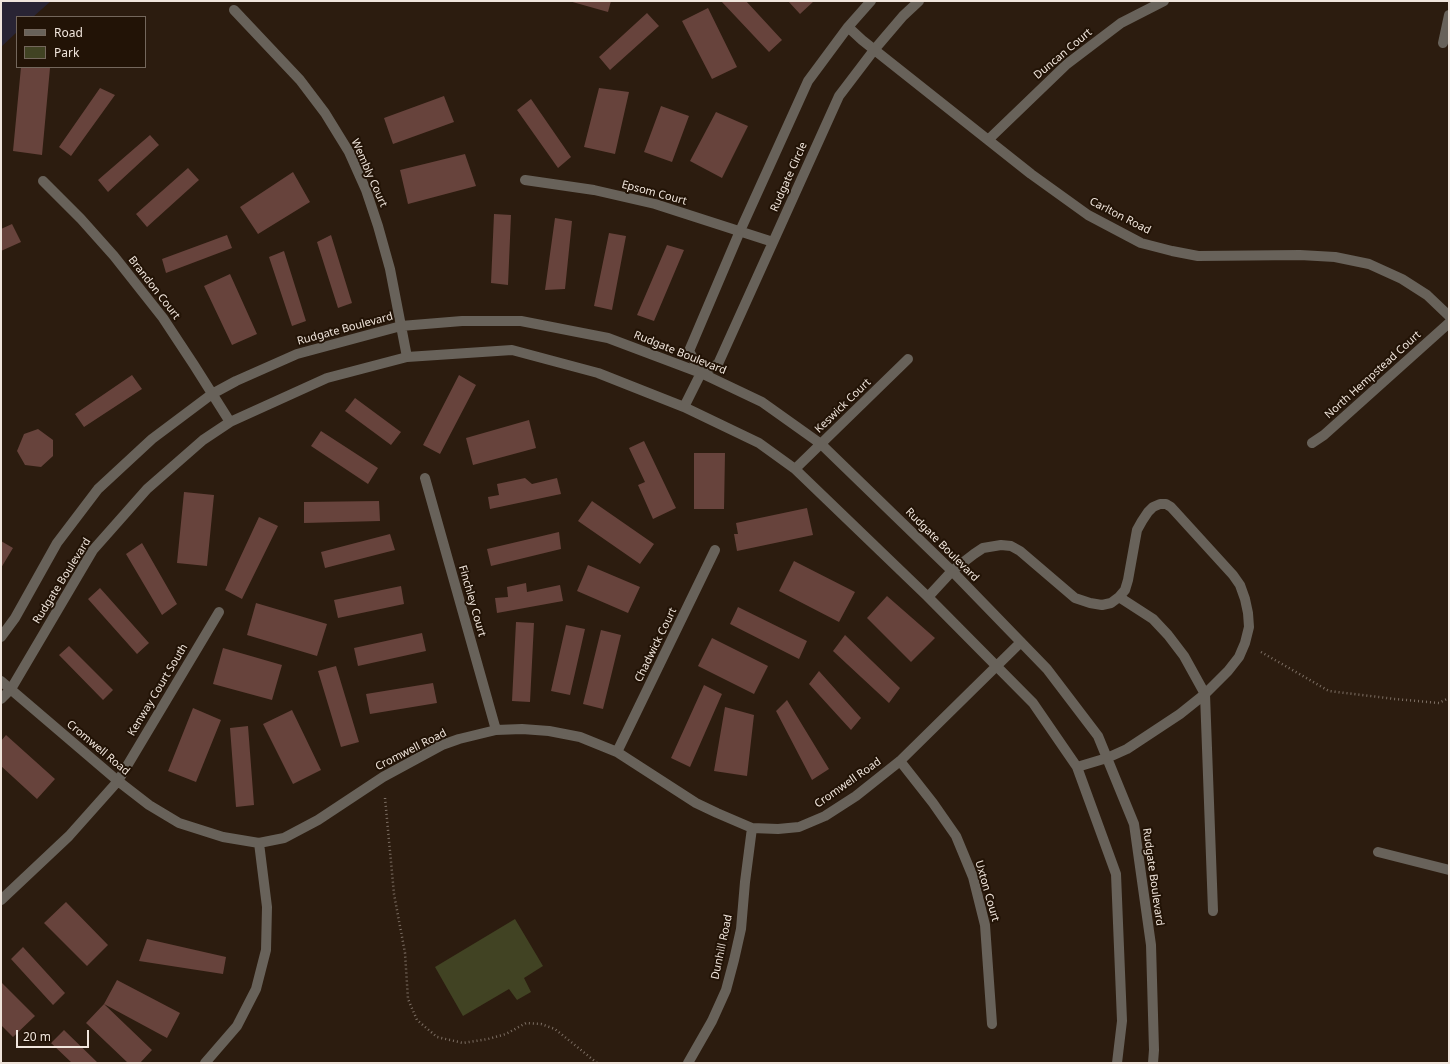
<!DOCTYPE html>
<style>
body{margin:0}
#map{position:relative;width:1450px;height:1064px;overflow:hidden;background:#2c1c0f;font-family:"Noto Sans",sans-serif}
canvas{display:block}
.frame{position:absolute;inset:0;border:2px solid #f0e5dc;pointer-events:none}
.legend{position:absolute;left:16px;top:16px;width:130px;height:52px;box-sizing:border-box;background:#221306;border:1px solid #74675c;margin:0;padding:5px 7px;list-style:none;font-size:12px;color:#f0e5dc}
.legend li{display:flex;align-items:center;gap:8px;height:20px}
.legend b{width:20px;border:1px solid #74675c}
.scale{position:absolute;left:16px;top:1030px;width:73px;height:18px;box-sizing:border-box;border:2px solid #f0e5dc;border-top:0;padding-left:5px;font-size:12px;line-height:14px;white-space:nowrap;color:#f0e5dc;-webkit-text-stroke:3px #221306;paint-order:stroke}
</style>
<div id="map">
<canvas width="1450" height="1064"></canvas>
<div class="frame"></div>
<ul class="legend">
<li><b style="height:5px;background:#68625a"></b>Road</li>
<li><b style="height:11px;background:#414323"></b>Park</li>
</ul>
<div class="scale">20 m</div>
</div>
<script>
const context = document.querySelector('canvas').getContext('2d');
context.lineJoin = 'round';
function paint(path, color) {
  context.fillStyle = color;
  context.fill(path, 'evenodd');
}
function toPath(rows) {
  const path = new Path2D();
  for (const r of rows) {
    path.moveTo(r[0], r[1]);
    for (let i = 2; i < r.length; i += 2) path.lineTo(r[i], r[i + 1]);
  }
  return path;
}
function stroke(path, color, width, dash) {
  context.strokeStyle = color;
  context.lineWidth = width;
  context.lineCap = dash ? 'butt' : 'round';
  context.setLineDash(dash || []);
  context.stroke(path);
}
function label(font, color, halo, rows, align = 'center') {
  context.font = font + ' "Noto Sans",sans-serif';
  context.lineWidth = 4;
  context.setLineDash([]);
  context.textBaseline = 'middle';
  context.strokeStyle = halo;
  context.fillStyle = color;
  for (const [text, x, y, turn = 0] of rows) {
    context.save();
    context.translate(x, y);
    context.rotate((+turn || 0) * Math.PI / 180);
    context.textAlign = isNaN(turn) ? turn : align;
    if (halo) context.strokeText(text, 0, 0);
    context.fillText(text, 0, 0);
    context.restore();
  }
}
paint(toPath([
 [1,1,51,1,33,17,17,17,17,32,1,47]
]), '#292434');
paint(toPath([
 [515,919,543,966,524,978,531,992,517,1000,509,989,463,1016,435,967]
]), '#414323');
paint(toPath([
 [569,1,611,1,608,12],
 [721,1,746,1,782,40,769,52],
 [788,1,814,1,800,14],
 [708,8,737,67,712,79,682,21],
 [647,13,659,26,610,70,599,57],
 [21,67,50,68,42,155,13,151],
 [100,88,115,95,71,156,59,147],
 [599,88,629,92,615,154,584,147],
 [444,96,454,122,393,144,384,118],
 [531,99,571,157,558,168,517,110],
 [661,106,689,116,672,162,644,152],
 [716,112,748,126,722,178,690,161],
 [150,135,159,145,108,192,98,180],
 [465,154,476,186,408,204,400,170],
 [188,168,199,180,147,227,136,214],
 [293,172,310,202,258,234,240,207],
 [494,214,511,215,508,285,491,283],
 [555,218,572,221,565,289,545,290],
 [12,224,21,242,1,251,1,229],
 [609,233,626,236,612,310,594,306],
 [227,235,232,248,166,273,162,259],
 [331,235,352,303,338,308,317,242],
 [667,245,684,250,654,321,637,315],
 [284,251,306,321,292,326,269,257],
 [230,274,257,334,232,345,204,286],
 [132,375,142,389,84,427,75,414],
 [459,375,476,385,440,454,423,445],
 [355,398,401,432,391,445,345,411],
 [529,420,536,448,473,465,466,438],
 [38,429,53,440,53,456,41,467,25,465,17,451,24,434],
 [321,431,378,468,368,484,311,446],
 [644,441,676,508,653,519,638,485,645,482,629,448],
 [694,453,725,453,724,509,694,509],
 [525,478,532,484,557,478,561,494,490,509,488,497,499,495,497,484],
 [184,492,214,495,207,566,177,563],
 [379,501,380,521,304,523,304,502],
 [592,501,654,544,640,564,578,521],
 [807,508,813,535,737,551,734,534,738,534,736,523],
 [259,517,278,526,242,599,225,590],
 [559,532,561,549,491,566,487,549],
 [390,534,395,550,325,568,321,552],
 [1,541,13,548,1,568],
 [142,543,177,604,162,615,126,554],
 [794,561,855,592,839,622,779,591],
 [588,565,640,587,628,613,577,591],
 [526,583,527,592,560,585,563,601,497,613,495,598,508,597,507,587],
 [401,586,404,604,338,618,334,600],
 [100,588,149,643,137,654,88,599],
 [887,596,935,638,911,662,867,618],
 [256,603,327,624,317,656,247,635],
 [738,607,807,641,799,659,730,624],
 [516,622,534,623,530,702,512,701],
 [566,625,585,629,570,695,551,691],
 [601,630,621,635,603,709,583,704],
 [422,633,426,651,358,666,354,648],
 [845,635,900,688,889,703,833,651],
 [712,638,768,666,754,694,698,666],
 [69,646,113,690,103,700,59,655],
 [223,648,282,665,272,700,213,684],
 [336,666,359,742,341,747,318,671],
 [819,671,861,718,851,730,809,684],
 [433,683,437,703,370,714,366,694],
 [704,685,722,694,690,767,671,758],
 [787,700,829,769,812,780,776,711],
 [725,707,754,715,747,776,714,771],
 [193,708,221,720,196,782,168,771],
 [292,710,321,770,293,784,263,724],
 [248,726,254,805,236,807,230,728],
 [6,735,55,779,37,799,1,766,1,741],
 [66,902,108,945,87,966,44,923],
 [147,939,226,957,223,974,139,961],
 [23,947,65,993,53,1005,11,959],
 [117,980,180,1013,167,1038,104,1004],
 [1,982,35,1016,13,1037,1,1025],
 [104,1004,152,1050,140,1063,128,1063,86,1023],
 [64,1030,98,1063,72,1063,51,1043]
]), '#67433c');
stroke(toPath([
 [1261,652,1329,691,1395,699,1439,703,1449,698],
 [385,798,394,894,405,953,408,999,417,1020,437,1037,463,1043,488,1039,506,1034,526,1023,541,1024,555,1029,597,1063]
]), '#7d6f64', 2.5, [1, 3]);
stroke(toPath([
 [871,1,848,27,808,81,740,231,689,351,701,373,718,364,839,96,874,50,903,16,919,1],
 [234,10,300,80,325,113,349,152,366,190,378,226,390,269,407,357],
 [848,27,862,40,1031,174,1088,215,1141,243,1172,251,1198,256,1300,255,1335,257,1369,264,1402,279,1427,295,1449,316],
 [1443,43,1449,15],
 [988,140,1067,64,1121,23,1164,1],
 [525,180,594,190,655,204,773,242],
 [43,181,81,219,114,256,163,318,194,365,230,422],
 [684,407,701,373],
 [1312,443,1324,435,1449,323],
 [795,469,908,359],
 [425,478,496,730],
 [928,597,952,571,974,554,983,548,1001,545,1011,546,1020,551,1075,598,1090,603,1102,605,1111,603,1119,597,1125,590,1128,580,1135,541,1137,530,1142,521,1148,512,1153,507,1160,504,1166,504,1171,507,1233,575,1240,585,1245,599,1248,613,1249,627,1245,643,1239,657,1228,671,1205,694,1180,714,1127,749,1107,758,1077,767],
 [1119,597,1153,619,1168,635,1184,656,1205,694,1213,911],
 [1,637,15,618,57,543,98,489,152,439,212,394,236,381,297,354,401,326,462,321,521,321,608,338,701,373,762,402,821,444,952,571,1047,669,1098,736,1134,824,1151,945,1154,1050,1153,1063],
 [1,681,118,781,149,805,179,823,223,837,259,843,284,838,318,820,383,777,442,745,459,739,496,730,522,729,549,731,580,737,617,752,696,803,717,813,752,828,778,829,799,827,825,816,856,796,900,761,1021,642],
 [1,699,11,689,93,550,147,489,203,440,230,422,327,378,407,357,512,350,598,373,684,407,759,443,795,469,928,597,1033,703,1077,767,1116,874,1122,1021,1117,1063],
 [617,752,715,550],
 [900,761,933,803,956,836,973,877,985,925,992,1024],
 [1378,852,1449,870],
 [1,900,69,836,118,781,219,612],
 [205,1063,237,1026,256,989,266,950,267,907,259,843],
 [688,1063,712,1021,726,990,734,960,741,929,745,882,752,828]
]), '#68625a', 10);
label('11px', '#f0e5dc', '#221306', [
 ["Duncan Court",1063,54,-40],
 ["Wembly Court",369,173,66],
 ["Rudgate Circle",789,177,-66],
 ["Epsom Court",654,193,15],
 ["Carlton Road",1120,216,27],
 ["Brandon Court",154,288,52],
 ["Rudgate Boulevard",345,329,-15],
 ["Rudgate Boulevard",680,353,22],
 ["North Hempstead Court",1373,375,-42],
 ["Keswick Court",843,406,-44],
 ["Rudgate Boulevard",942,545,45],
 ["Rudgate Boulevard",62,581,-58],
 ["Finchley Court",472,601,74],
 ["Chadwick Court",656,645,-64],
 ["Kenway Court South",158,690,-59],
 ["Cromwell Road",98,748,40],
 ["Cromwell Road",411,750,-27],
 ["Cromwell Road",848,783,-35],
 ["Rudgate Boulevard",1153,877,82],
 ["Uxton Court",987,891,74],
 ["Dunhill Road",722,947,-78]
]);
</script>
